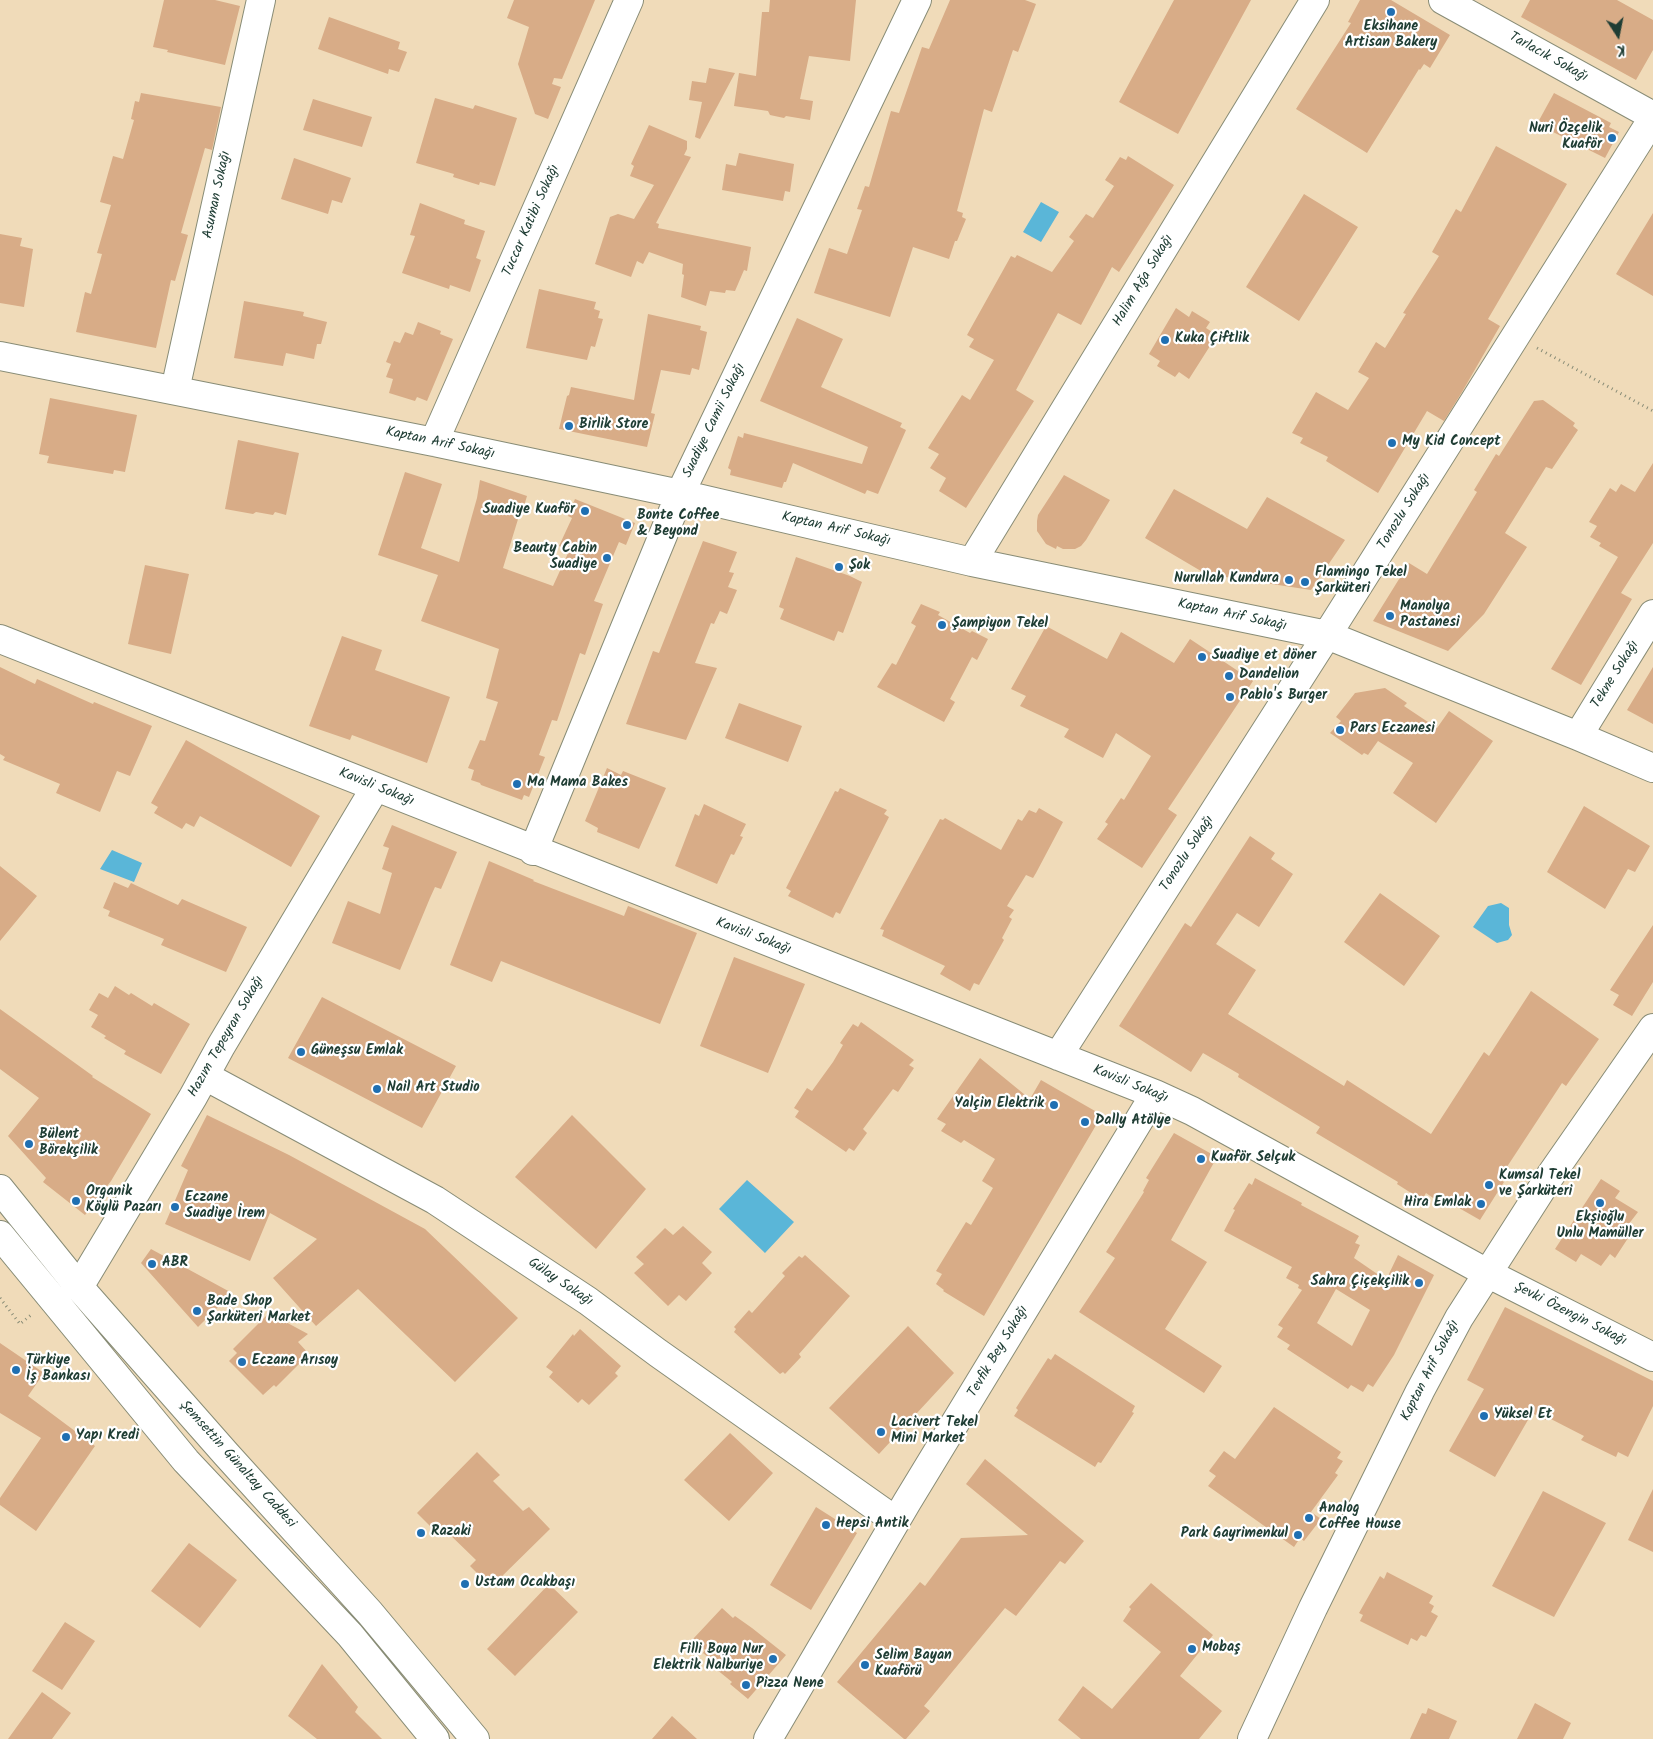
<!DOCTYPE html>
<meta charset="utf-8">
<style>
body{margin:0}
#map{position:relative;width:1653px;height:1739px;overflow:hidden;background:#f0dbb9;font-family:Kalam,sans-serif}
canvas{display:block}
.north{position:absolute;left:1593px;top:10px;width:50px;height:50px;-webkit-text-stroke:4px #fff;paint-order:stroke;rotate:169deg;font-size:14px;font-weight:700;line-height:20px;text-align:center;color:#1f3d34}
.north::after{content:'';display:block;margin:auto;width:18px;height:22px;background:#1f3d34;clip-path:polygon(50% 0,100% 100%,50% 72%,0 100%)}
</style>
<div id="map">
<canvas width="1653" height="1739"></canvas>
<div class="north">K</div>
</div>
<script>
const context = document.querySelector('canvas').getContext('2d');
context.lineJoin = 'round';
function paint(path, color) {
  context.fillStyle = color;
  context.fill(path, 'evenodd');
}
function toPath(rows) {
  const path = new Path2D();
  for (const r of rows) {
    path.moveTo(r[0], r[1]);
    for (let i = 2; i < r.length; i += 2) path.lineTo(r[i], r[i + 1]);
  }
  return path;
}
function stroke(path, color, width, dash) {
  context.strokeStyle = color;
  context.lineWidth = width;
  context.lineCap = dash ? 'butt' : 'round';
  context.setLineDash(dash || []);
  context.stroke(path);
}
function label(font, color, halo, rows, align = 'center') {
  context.font = font + ' Kalam,sans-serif';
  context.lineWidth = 4.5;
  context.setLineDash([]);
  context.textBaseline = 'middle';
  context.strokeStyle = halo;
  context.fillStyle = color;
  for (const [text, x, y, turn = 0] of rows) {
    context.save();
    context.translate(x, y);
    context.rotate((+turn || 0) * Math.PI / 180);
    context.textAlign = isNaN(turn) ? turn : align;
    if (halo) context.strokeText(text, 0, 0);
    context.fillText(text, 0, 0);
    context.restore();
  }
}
paint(toPath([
 [1041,202,1059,212,1041,242,1023,232],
 [112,850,142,863,134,882,100,869],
 [1501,903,1509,908,1509,925,1512,935,1508,940,1497,943,1473,927,1488,906],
 [747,1180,794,1222,765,1253,719,1209]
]), '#5ab6d8');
paint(toPath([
 [164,0,215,0,240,6,225,65,167,52,168,50,153,47],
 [514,0,595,0,562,79,554,78,552,84,561,87,548,119,535,114,518,64,529,27,507,18],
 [770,0,856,0,850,61,809,56,800,99,813,101,810,120,786,116,784,118,770,115,768,111,734,106,739,73,756,76,762,12,769,12],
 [950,0,1025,0,1036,4,1018,52,1013,50,992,112,984,109,957,211,963,213,962,217,966,219,957,241,955,241,949,259,913,247,890,317,814,293,829,248,847,254,862,210,857,209,865,186,869,187,891,111,899,113,922,47,929,49],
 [1174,0,1251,0,1178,134,1119,102],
 [1360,0,1391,0,1450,35,1430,68,1424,64,1420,70,1419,69,1367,153,1296,109,1351,23,1348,22],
 [1530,0,1617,0,1653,20,1653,50,1636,80,1521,17],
 [329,17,400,42,398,49,407,52,399,72,389,69,388,74,318,49],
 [709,68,735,73,700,139,695,137,702,102,689,100,692,81,706,83],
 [141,93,221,107,212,150,205,148,181,233,188,235,175,281,171,280,156,348,76,332,85,292,91,294,102,254,97,253,111,205,100,202,113,156,123,159,134,120,131,119,135,101,139,102],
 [1554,93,1611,123,1609,127,1619,132,1605,158,1537,124],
 [435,98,473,109,475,105,517,118,495,186,480,182,479,185,453,177,454,174,416,163],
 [313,99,372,117,362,147,303,130],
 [649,125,687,141,687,149,684,155,691,157,656,223,659,224,658,228,751,247,747,271,744,270,735,291,726,290,725,293,710,291,706,306,681,297,684,275,682,274,683,264,649,252,643,264,637,261,631,277,595,264,610,217,618,214,634,219,654,185,630,176,634,166,631,164],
 [1496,146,1567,184,1488,319,1500,326,1462,392,1444,421,1427,411,1378,493,1326,461,1328,457,1300,443,1303,438,1292,433,1316,392,1348,410,1369,378,1358,372,1376,342,1385,348,1406,314,1403,313,1439,256,1432,252,1456,209,1461,212],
 [739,153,794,164,790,192,785,191,783,201,722,190,726,164,736,166],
 [1128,156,1174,185,1119,272,1112,267,1081,325,1058,313,1016,390,1034,401,966,508,939,491,946,478,930,468,939,454,928,448,962,395,970,400,994,360,969,347,974,339,967,335,1011,256,1015,258,1017,255,1052,272,1074,241,1069,237,1086,214,1093,218,1114,186,1105,180,1120,157,1126,160],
 [294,158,351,178,342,203,332,200,328,214,281,199],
 [1304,194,1358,227,1299,321,1246,287],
 [420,203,465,220,464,224,485,231,476,258,481,260,470,292,450,285,449,289,402,273,415,236,410,235],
 [1653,213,1653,296,1616,274],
 [0,234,22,238,20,246,33,249,24,307,0,303],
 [539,289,596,302,594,309,600,311,598,318,603,319,595,347,591,346,587,360,526,348],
 [244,301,304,312,303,316,327,322,321,344,317,344,314,359,286,353,283,366,234,358],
 [1176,308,1189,317,1192,311,1210,322,1206,328,1217,335,1189,379,1179,372,1175,377,1157,366,1160,361,1149,354],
 [648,314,701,326,700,330,707,332,699,370,692,368,690,375,661,370,651,413,655,414,647,447,559,429,567,396,569,395,571,387,634,400],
 [797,318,843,339,821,387,902,423,900,427,906,430,878,494,867,490,865,494,793,463,786,482,784,482,782,488,730,475,731,470,728,468,738,436,743,438,744,433,862,464,868,447,760,401],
 [418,322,441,331,440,334,453,339,427,401,417,397,415,401,389,393,393,379,386,377,391,364,386,362,394,341,400,343,405,332,413,335],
 [50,398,137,415,125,472,114,470,113,474,47,463,49,456,39,454],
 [1543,400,1575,423,1573,426,1578,430,1552,469,1546,467,1505,533,1527,547,1484,614,1448,651,1373,621,1409,563,1427,574,1477,492,1474,490,1496,454,1499,456,1534,401],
 [238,440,299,453,286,515,275,512,273,515,256,512,253,514,225,509],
 [1653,463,1653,543,1621,593,1632,599,1581,685,1551,669,1618,557,1599,546,1601,543,1590,537,1597,526,1589,522,1610,488,1616,492,1621,484,1635,492],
 [405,472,442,484,421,548,459,562,477,498,480,480,527,496,521,516,519,516,503,568,553,586,569,551,559,546,572,518,568,516,575,499,635,523,626,545,619,542,594,601,603,604,585,655,580,653,557,721,552,720,539,755,545,757,529,797,524,795,522,800,481,785,480,783,471,780,474,770,468,768,480,740,485,741,498,702,486,698,499,649,421,621,438,575,378,555],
 [1064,475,1110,500,1086,540,1081,546,1075,549,1063,549,1057,546,1056,549,1046,544,1037,531,1037,521,1038,515],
 [1174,489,1247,529,1267,497,1345,540,1311,590,1206,574,1145,538],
 [703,541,737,552,729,572,734,573,728,587,737,590,727,614,720,611,714,624,711,623,695,663,717,668,686,740,626,724,653,651,659,653],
 [796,557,850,576,862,582,843,633,838,631,834,641,780,619,784,609,779,607],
 [145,565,189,574,171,654,128,644],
 [921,604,940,612,938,615,970,633,972,631,988,639,977,660,972,657,950,699,955,702,944,722,877,687,892,663,896,665,916,626,911,623],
 [1046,626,1107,659,1121,632,1174,663,1190,639,1253,681,1168,809,1177,815,1142,868,1097,839,1108,824,1105,822,1121,798,1124,800,1151,756,1116,733,1103,758,1064,737,1069,729,1020,706,1026,696,1011,689],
 [342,636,382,650,375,670,450,697,427,763,352,735,350,740,309,726],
 [0,667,35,684,37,679,93,704,94,702,152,726,130,776,117,771,100,812,56,793,60,784,3,760,5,757,0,754],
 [1653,667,1653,724,1627,710],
 [1385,688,1407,703,1404,706,1437,728,1449,711,1493,741,1436,823,1393,793,1413,763,1378,741,1368,755,1364,753,1362,755,1330,733,1341,721,1336,717,1355,693],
 [739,703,802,726,788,762,725,738],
 [186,740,320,816,291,867,200,816,194,827,186,823,182,829,154,813,158,807,151,803],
 [607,768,621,775,623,771,666,788,639,849,597,832,598,828,585,821],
 [840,788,887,810,884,814,889,817,840,914,836,912,833,918,788,896,791,891,786,888,835,791,838,792],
 [704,804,746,824,740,836,743,837,734,855,731,854,717,884,675,866,695,814,699,816],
 [1584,806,1650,846,1635,872,1628,869,1605,909,1547,872],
 [1039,808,1063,822,1036,873,1033,878,1026,875,1007,906,1014,910,1009,917,1012,919,1002,938,1004,940,979,985,974,983,970,991,940,974,945,966,882,936,884,930,880,929,940,819,943,820,945,818,1001,850,1018,819,1022,821,1029,810,1036,813],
 [392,825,457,852,441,889,435,887,430,898,400,970,332,943,348,901,380,914,392,873,382,869,389,848,383,846],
 [1250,836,1275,853,1271,859,1293,874,1259,927,1237,913,1216,944,1256,970,1228,1014,1344,1086,1347,1080,1431,1134,1484,1052,1489,1056,1531,991,1599,1039,1566,1086,1562,1083,1499,1179,1504,1182,1480,1220,1438,1196,1436,1200,1426,1193,1422,1200,1397,1184,1398,1182,1316,1133,1320,1127,1238,1077,1239,1074,1203,1053,1191,1072,1119,1026,1185,923,1191,927],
 [489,861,534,880,533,881,624,916,628,906,697,933,660,1024,501,961,492,982,450,965],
 [0,866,37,896,0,941],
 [114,882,128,888,131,883,178,905,182,899,247,927,226,972,161,945,164,939,108,916,110,911,103,908],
 [1380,893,1440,936,1404,986,1344,942],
 [1653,925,1653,982,1632,1016,1613,1005,1619,995,1610,990],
 [734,957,805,984,768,1073,700,1046],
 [115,986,129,995,131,993,152,1006,154,1003,190,1024,161,1074,124,1054,126,1051,104,1038,106,1036,91,1027,98,1015,89,1010,99,993,108,998],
 [322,997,456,1066,422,1128,288,1058],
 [0,1009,93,1076,92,1077,151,1114,111,1181,85,1215,43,1182,46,1178,8,1136,39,1098,0,1069],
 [861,1022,914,1060,909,1065,914,1068,898,1092,893,1089,863,1129,867,1133,854,1151,849,1148,846,1152,795,1117,799,1111,794,1108,807,1088,812,1091,833,1062,843,1045,840,1043,853,1024,858,1027],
 [980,1058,1030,1099,1041,1080,1102,1115,984,1316,943,1291,944,1290,936,1284,942,1274,936,1271,966,1222,971,1225,993,1188,982,1181,995,1159,964,1140,961,1143,941,1131,946,1124,937,1119],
 [207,1115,289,1155,425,1229,518,1318,455,1382,358,1289,316,1326,273,1278,317,1239,270,1213,250,1261,165,1224,188,1170,181,1166],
 [572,1115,646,1189,596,1249,515,1177],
 [1174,1133,1217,1157,1171,1240,1207,1262,1165,1329,1222,1366,1204,1393,1079,1312,1115,1258,1106,1252,1144,1192,1143,1191,1149,1180,1146,1178],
 [1255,1178,1302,1203,1301,1205,1359,1236,1355,1243,1360,1245,1354,1258,1386,1280,1398,1255,1434,1275,1394,1355,1373,1387,1368,1384,1363,1392,1351,1385,1348,1389,1287,1349,1290,1345,1277,1337,1283,1328,1278,1325,1302,1290,1298,1288,1299,1285,1286,1278,1292,1267,1224,1231,1235,1210,1233,1209,1249,1183,1252,1185],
 [1336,1289,1370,1310,1352,1346,1317,1323],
 [1601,1179,1620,1191,1615,1198,1638,1212,1628,1225,1634,1229,1615,1258,1610,1254,1601,1266,1581,1254,1576,1262,1555,1249],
 [683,1226,712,1252,702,1263,712,1273,686,1301,679,1295,668,1306,634,1273,644,1264,636,1257,665,1228,673,1235],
 [151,1249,162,1255,232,1293,198,1327,141,1263],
 [805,1255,850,1296,799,1354,801,1357,785,1374,783,1372,780,1374,734,1332,736,1329,734,1327,749,1310,752,1313,785,1276,782,1273,799,1256,802,1258],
 [1505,1307,1653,1381,1653,1406,1628,1457,1618,1452,1616,1457,1581,1440,1584,1436,1547,1417,1546,1420,1532,1413,1495,1477,1449,1451,1484,1389,1467,1380],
 [269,1313,308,1334,298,1342,309,1354,276,1387,274,1385,263,1395,229,1361,237,1353,233,1349],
 [908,1326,954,1373,879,1454,829,1408],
 [580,1329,621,1366,615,1373,618,1376,589,1405,582,1399,578,1403,559,1386,549,1377,553,1372,546,1367,573,1334,574,1336],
 [0,1343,44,1373,28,1396,95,1446,36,1531,0,1505,0,1498,41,1438,0,1413],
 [1055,1354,1135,1406,1132,1412,1134,1413,1101,1463,1098,1462,1095,1467,1014,1416,1018,1410,1016,1408,1048,1358,1051,1360],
 [1274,1407,1341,1452,1337,1458,1343,1461,1335,1473,1338,1475,1311,1512,1321,1519,1304,1541,1300,1538,1294,1547,1208,1486,1216,1476,1209,1471,1224,1451,1235,1459],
 [730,1433,773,1473,729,1521,684,1480],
 [477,1452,500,1475,493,1481,523,1511,529,1507,550,1529,491,1587,470,1566,476,1560,444,1529,438,1534,417,1513],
 [985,1459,1084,1541,1065,1564,1060,1561,1016,1616,1005,1608,924,1706,930,1711,906,1739,904,1739,837,1682,920,1582,925,1586,961,1538,1028,1535,966,1484],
 [1653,1489,1653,1552,1628,1540],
 [1543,1491,1606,1523,1554,1617,1492,1586],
 [816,1507,857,1533,811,1610,770,1585],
 [189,1543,237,1580,200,1628,151,1591],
 [1387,1572,1433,1596,1429,1603,1434,1606,1431,1612,1438,1616,1426,1637,1421,1635,1417,1641,1411,1638,1408,1645,1360,1621,1363,1615,1359,1613,1380,1576,1384,1579],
 [1151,1583,1213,1635,1180,1676,1222,1711,1199,1739,1081,1739,1058,1720,1083,1686,1112,1709,1161,1652,1123,1621,1131,1609,1129,1607],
 [549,1584,578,1612,515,1676,487,1649],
 [722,1608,733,1618,735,1616,752,1628,786,1655,748,1699,730,1684,732,1682,716,1669,719,1666,703,1653,705,1650,693,1639],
 [65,1622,95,1641,62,1690,32,1671],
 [322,1664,358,1707,355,1712,382,1739,317,1739,288,1716],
 [42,1692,71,1713,52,1739,8,1739],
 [1535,1703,1571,1723,1563,1739,1517,1739],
 [1428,1708,1457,1721,1449,1739,1410,1739,1422,1713,1426,1714],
 [672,1716,697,1739,652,1739]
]), '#d8ac87');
const minor = toPath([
 [1443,0,1653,116],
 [0,356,434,442,680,494,972,562,1327,635,1578,736,1653,768],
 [175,390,261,0],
 [434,442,629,0],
 [972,562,1315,0],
 [0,639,1155,1094,1192,1111,1487,1273,1653,1357],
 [1578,736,1653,614],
 [533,851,680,494,917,0],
 [1058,1056,1327,635,1653,118],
 [205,1076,435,1200,588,1301,658,1353,896,1521],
 [79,1287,193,1097,221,1046,375,788],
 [768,1739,907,1502,1155,1094],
 [1252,1739,1313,1608,1420,1391,1459,1318,1550,1176,1653,1028]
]);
const major = toPath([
 [0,1189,79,1287,226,1454,370,1613,475,1739],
 [0,1235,186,1461,350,1635,435,1739]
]);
stroke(minor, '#888c76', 30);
stroke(major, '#888c76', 30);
stroke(toPath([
 [1537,348,1653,411],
 [0,1298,20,1324,31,1315]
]), '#888c76', 3, [1, 4]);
stroke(minor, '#fff', 28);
stroke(major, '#fff', 28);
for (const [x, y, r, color] of [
 [1391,12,5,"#1f6fb2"],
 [1612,138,5,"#1f6fb2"],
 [1165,340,5,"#1f6fb2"],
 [569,426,5,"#1f6fb2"],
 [1392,443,5,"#1f6fb2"],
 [585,511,5,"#1f6fb2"],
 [627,525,5,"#1f6fb2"],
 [607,558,5,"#1f6fb2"],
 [839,567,5,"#1f6fb2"],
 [1289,580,5,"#1f6fb2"],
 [1305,582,5,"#1f6fb2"],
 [1390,616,5,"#1f6fb2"],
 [942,625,5,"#1f6fb2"],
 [1202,657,5,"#1f6fb2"],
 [1229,676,5,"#1f6fb2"],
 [1230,697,5,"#1f6fb2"],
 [1340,730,5,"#1f6fb2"],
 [517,784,5,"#1f6fb2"],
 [301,1052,5,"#1f6fb2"],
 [377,1089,5,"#1f6fb2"],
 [1054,1105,5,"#1f6fb2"],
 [1085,1122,5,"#1f6fb2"],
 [29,1144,5,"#1f6fb2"],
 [1201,1159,5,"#1f6fb2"],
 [1489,1185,5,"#1f6fb2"],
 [76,1201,5,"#1f6fb2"],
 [1600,1203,5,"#1f6fb2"],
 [1481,1204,5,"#1f6fb2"],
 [175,1207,5,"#1f6fb2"],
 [152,1264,5,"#1f6fb2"],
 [1419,1283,5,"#1f6fb2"],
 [197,1311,5,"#1f6fb2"],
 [242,1362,5,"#1f6fb2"],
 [16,1370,5,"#1f6fb2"],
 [1484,1416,5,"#1f6fb2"],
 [881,1432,5,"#1f6fb2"],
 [66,1437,5,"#1f6fb2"],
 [1309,1518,5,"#1f6fb2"],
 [826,1525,5,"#1f6fb2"],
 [421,1533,5,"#1f6fb2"],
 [1298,1535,5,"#1f6fb2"],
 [465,1584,5,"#1f6fb2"],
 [1192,1649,5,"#1f6fb2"],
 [773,1659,5,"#1f6fb2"],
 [865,1665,5,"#1f6fb2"],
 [746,1685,5,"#1f6fb2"]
]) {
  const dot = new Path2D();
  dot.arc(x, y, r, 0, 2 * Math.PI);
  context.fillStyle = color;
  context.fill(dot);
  stroke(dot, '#fff', 2);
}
label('bold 14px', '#1f3d34', '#fff', [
 ["Eksihane",1391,28,"center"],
 ["Artisan Bakery",1391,44,"center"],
 ["Nuri Özçelik",1602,130,"right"],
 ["Kuaför",1602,146,"right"],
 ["Kuka Çiftlik",1175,340],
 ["Birlik Store",579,426],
 ["My Kid Concept",1402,443],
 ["Suadiye Kuaför",575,511,"right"],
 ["Bonte Coffee",637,517],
 ["& Beyond",637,533],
 ["Beauty Cabin",597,550,"right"],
 ["Suadiye",597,566,"right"],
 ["Şok",849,567],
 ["Flamingo Tekel",1315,574],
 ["Şarküteri",1315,590],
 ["Nurullah Kundura",1279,580,"right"],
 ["Manolya",1400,608],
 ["Pastanesi",1400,624],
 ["Şampiyon Tekel",952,625],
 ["Suadiye et döner",1212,657],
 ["Dandelion",1239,676],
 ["Pablo's Burger",1240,697],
 ["Pars Eczanesi",1350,730],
 ["Ma Mama Bakes",527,784],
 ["Güneşsu Emlak",311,1052],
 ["Nail Art Studio",387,1089],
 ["Yalçin Elektrik",1044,1105,"right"],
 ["Dally Atölye",1095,1122],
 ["Bülent",39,1136],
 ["Börekçilik",39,1152],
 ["Kuaför Selçuk",1211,1159],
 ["Kumsal Tekel",1499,1177],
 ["ve Şarküteri",1499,1193],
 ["Organik",86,1193],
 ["Köylü Pazarı",86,1209],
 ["Eczane",185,1199],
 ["Suadiye İrem",185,1215],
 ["Hira Emlak",1471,1204,"right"],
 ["Ekşioğlu",1600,1219,"center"],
 ["Unlu Mamüller",1600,1235,"center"],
 ["ABR",162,1264],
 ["Sahra Çiçekçilik",1409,1283,"right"],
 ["Bade Shop",207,1303],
 ["Şarküteri Market",207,1319],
 ["Türkiye",26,1362],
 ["İş Bankası",26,1378],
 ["Eczane Arısoy",252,1362],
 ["Yüksel Et",1494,1416],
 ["Lacivert Tekel",891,1424],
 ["Mini Market",891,1440],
 ["Yapı Kredi",76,1437],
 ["Analog",1319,1510],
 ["Coffee House",1319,1526],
 ["Hepsi Antik",836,1525],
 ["Razaki",431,1533],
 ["Park Gayrimenkul",1288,1535,"right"],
 ["Ustam Ocakbaşı",475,1584],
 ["Mobaş",1202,1649],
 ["Filli Boya Nur",763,1651,"right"],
 ["Elektrik Nalburiye",763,1667,"right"],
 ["Selim Bayan",875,1657],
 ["Kuaförü",875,1673],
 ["Pizza Nene",756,1685]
], 'left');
label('14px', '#1f3d34', '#fff', [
 ["Tarlacık Sokağı",1548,58,29],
 ["Asuman Sokağı",218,195,-78],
 ["Tuccar Katibi Sokağı",532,221,-66],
 ["Halim Ağa Sokağı",1144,281,-59],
 ["Suadiye Camii Sokağı",715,421,-64],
 ["Kaptan Arif Sokağı",440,444,12],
 ["Tonozlu Sokağı",1405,512,-58],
 ["Kaptan Arif Sokağı",836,530,13],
 ["Kaptan Arif Sokağı",1232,616,12],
 ["Tekne Sokağı",1616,675,-58],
 ["Kavisli Sokağı",376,788,22],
 ["Tonozlu Sokağı",1188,854,-57],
 ["Kavisli Sokağı",753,937,21],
 ["Hazım Tepeyran Sokağı",227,1037,-60],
 ["Kavisli Sokağı",1130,1085,22],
 ["Gülay Sokağı",560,1283,34],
 ["Şevki Özengin Sokağı",1570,1315,27],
 ["Tevfik Bey Sokağı",999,1352,-59],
 ["Kaptan Arif Sokağı",1431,1371,-63],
 ["Şemsettin Günaltay Caddesi",237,1465,48]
]);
</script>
